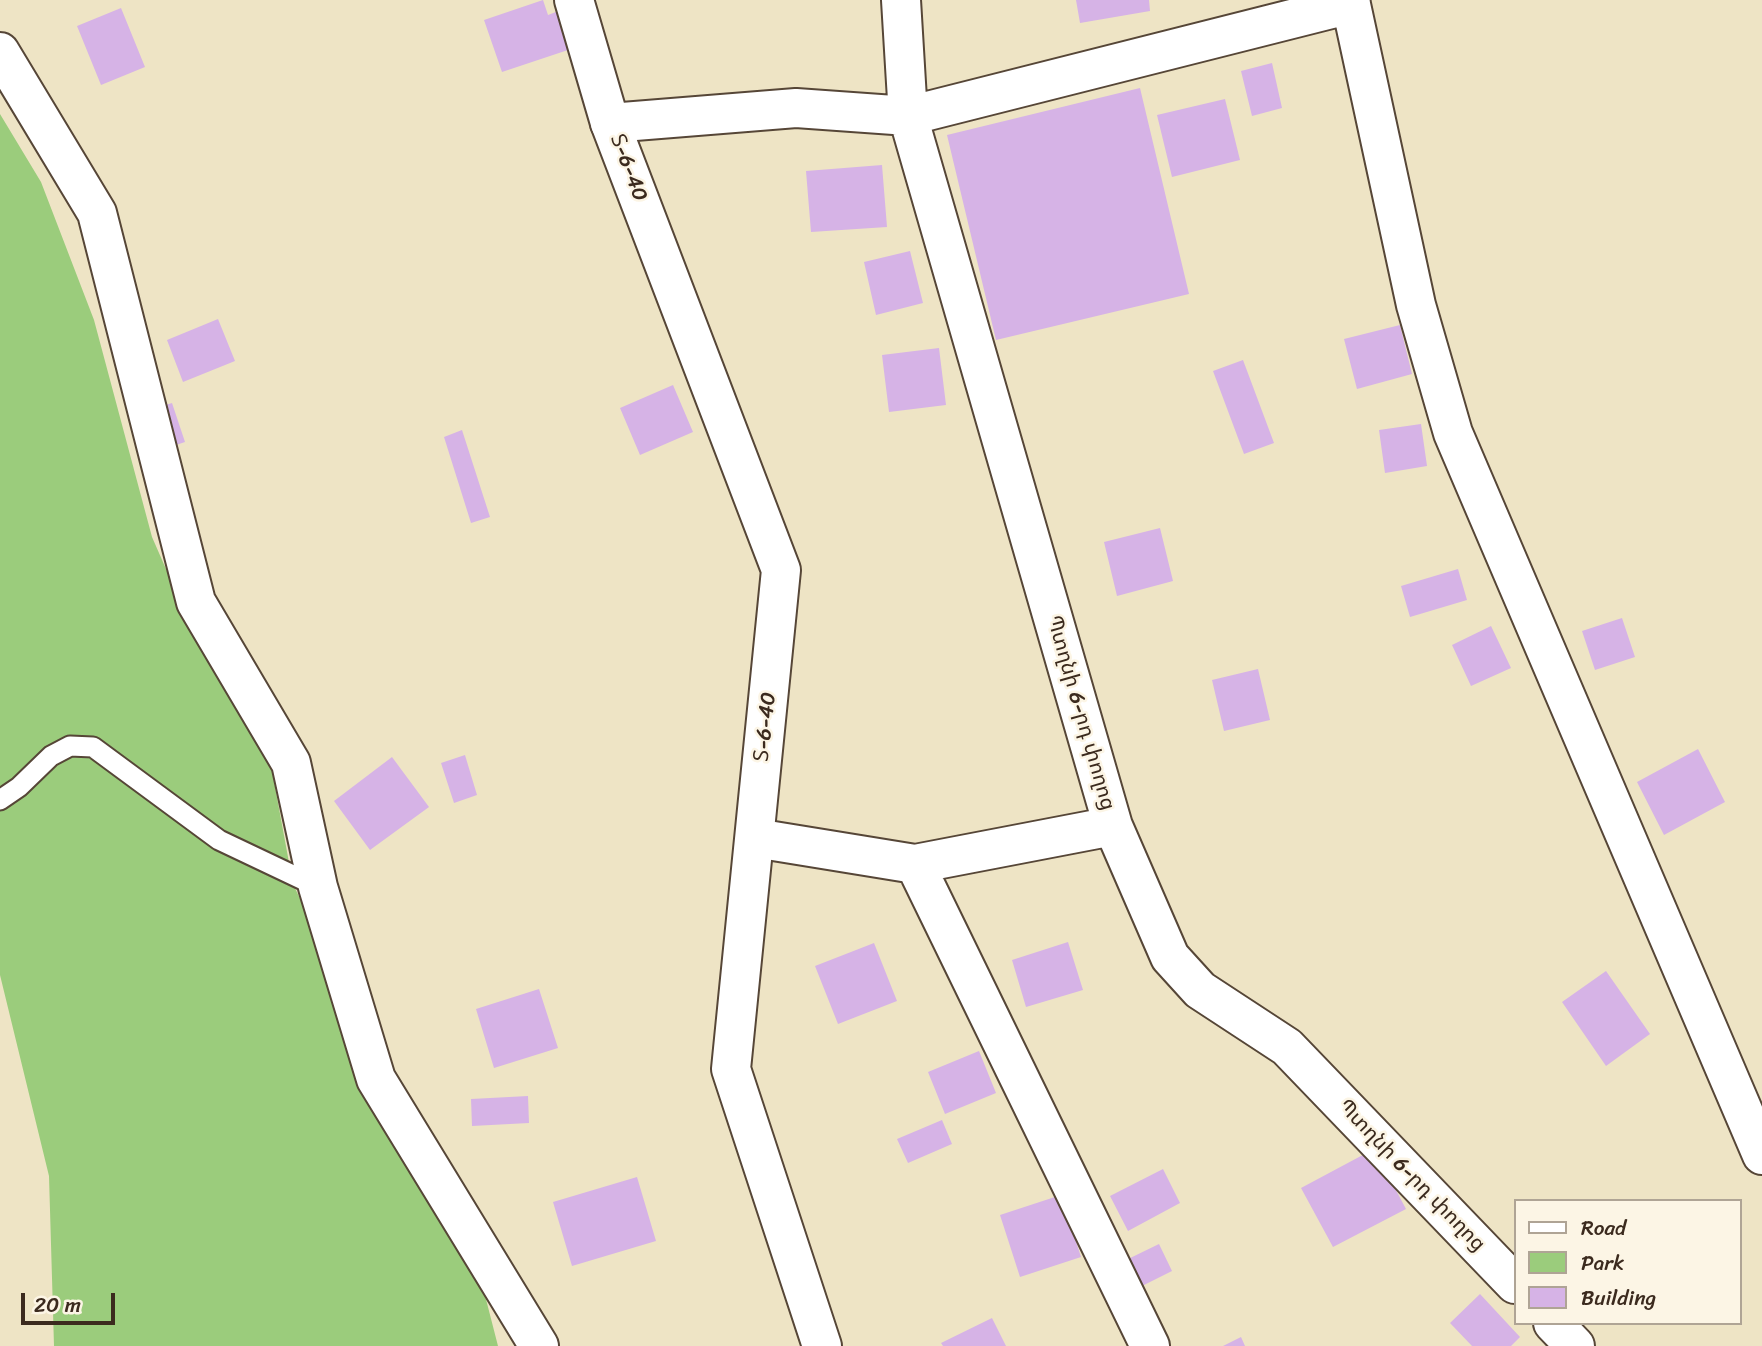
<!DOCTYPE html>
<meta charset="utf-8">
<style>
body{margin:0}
#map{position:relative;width:1762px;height:1346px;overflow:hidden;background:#eee4c5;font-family:Sriracha,sans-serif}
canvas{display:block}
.legend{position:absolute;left:1514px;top:1199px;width:228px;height:126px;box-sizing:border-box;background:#fcf5e5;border:2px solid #afa495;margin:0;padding:9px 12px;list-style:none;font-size:21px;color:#3b2a1e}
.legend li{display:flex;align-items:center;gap:14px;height:35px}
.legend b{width:35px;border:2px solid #afa495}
.scale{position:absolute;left:21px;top:1293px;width:94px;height:32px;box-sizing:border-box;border:4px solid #3b2a1e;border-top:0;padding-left:9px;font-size:21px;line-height:24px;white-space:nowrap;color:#3b2a1e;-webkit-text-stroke:5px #fcf5e5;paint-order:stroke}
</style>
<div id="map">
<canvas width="1762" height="1346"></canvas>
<ul class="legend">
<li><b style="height:9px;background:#fff"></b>Road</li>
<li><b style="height:19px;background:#9bcc7c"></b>Park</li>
<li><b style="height:19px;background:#d6b3e6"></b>Building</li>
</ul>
<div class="scale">20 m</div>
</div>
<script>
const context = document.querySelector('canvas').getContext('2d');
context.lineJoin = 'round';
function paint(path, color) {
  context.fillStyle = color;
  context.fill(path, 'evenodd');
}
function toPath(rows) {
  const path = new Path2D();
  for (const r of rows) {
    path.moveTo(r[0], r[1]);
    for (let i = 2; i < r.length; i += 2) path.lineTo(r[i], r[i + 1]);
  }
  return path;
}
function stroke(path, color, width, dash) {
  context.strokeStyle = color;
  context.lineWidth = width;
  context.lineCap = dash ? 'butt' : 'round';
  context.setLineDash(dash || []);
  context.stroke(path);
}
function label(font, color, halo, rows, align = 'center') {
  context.font = font + ' Sriracha,"Noto Sans Armenian",sans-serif';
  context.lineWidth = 5;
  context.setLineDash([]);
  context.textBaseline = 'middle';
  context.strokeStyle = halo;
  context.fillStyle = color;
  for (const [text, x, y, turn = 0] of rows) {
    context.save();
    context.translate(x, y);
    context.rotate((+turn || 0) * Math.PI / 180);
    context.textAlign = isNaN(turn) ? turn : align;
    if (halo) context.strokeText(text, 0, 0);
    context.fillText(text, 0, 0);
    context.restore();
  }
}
paint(toPath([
 [0,114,41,182,94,320,152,537,197,640,268,749,293,884,479,1272,498,1346,54,1346,49,1176,0,975]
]), '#9bcc7c');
paint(toPath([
 [543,0,548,15,561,10,574,48,502,72,484,20],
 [1076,0,1149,0,1150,11,1080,23],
 [121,8,145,67,101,85,77,26],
 [1272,63,1282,108,1252,116,1241,71],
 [1140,88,1189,294,996,340,947,135],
 [1225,99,1240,160,1172,177,1157,115],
 [882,165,887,227,811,232,806,171],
 [910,251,923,303,876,315,864,262],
 [218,319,235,361,183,382,167,340],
 [1400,325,1412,374,1357,389,1344,339],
 [939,348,946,405,889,412,882,355],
 [1243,360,1274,443,1244,454,1213,371],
 [673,385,693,432,640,455,620,408],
 [172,403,185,442,170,447,156,408],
 [1421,424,1427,466,1385,473,1379,430],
 [462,430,490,517,471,523,444,437],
 [1160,528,1173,581,1117,596,1104,542],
 [1458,569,1467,600,1410,617,1401,586],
 [1622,618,1635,657,1595,670,1582,631],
 [1491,626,1511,668,1471,686,1452,645],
 [1258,669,1270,720,1224,731,1212,680],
 [1698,749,1725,802,1664,835,1637,782],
 [465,755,477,795,454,803,441,763],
 [392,757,429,807,370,850,334,801],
 [1068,942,1083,990,1026,1007,1012,960],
 [874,943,897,1001,838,1024,815,966],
 [1606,971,1650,1034,1606,1066,1562,1002],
 [539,989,558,1048,494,1068,476,1009],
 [979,1051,996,1093,945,1114,928,1072],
 [528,1096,529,1123,472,1126,471,1099],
 [942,1120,952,1144,908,1163,897,1139],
 [1374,1149,1406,1209,1333,1247,1301,1188],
 [1163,1169,1180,1203,1128,1231,1110,1196],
 [637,1177,656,1241,572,1266,553,1202],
 [1061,1195,1081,1257,1020,1277,1000,1215],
 [1159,1244,1172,1271,1138,1288,1124,1261],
 [1480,1294,1520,1337,1511,1346,1472,1346,1450,1323],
 [992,1318,1006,1346,943,1346,941,1343],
 [1241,1337,1245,1346,1223,1346]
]), '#d6b3e6');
const service = toPath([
 [0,800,19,787,51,756,70,746,93,747,219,840,318,887]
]);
const minor = toPath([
 [901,0,908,116,1113,826,1170,957,1200,990,1287,1047,1515,1284],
 [1350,0,1416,305,1453,433,1762,1155],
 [0,52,97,213,196,602,291,763,318,887,376,1079,539,1346],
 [610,123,796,108,908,116,1351,4],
 [755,838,915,864,1150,1346],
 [915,864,1113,826],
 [1553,1323,1575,1346]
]);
const tertiary = toPath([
 [574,0,610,123,781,570,731,1069,822,1346]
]);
stroke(service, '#564637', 23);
stroke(minor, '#564637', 42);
stroke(tertiary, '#564637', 42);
stroke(service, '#fff', 19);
stroke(minor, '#fff', 38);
stroke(tertiary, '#fff', 38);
label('21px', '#3b2a1e', '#fcf5e5', [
 ["Տ-6-40",628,168,69],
 ["Պտղնի 6-րդ փողոց",1080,713,74],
 ["Տ-6-40",766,727,-84],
 ["Պտղնի 6-րդ փողոց",1411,1176,46]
]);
</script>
